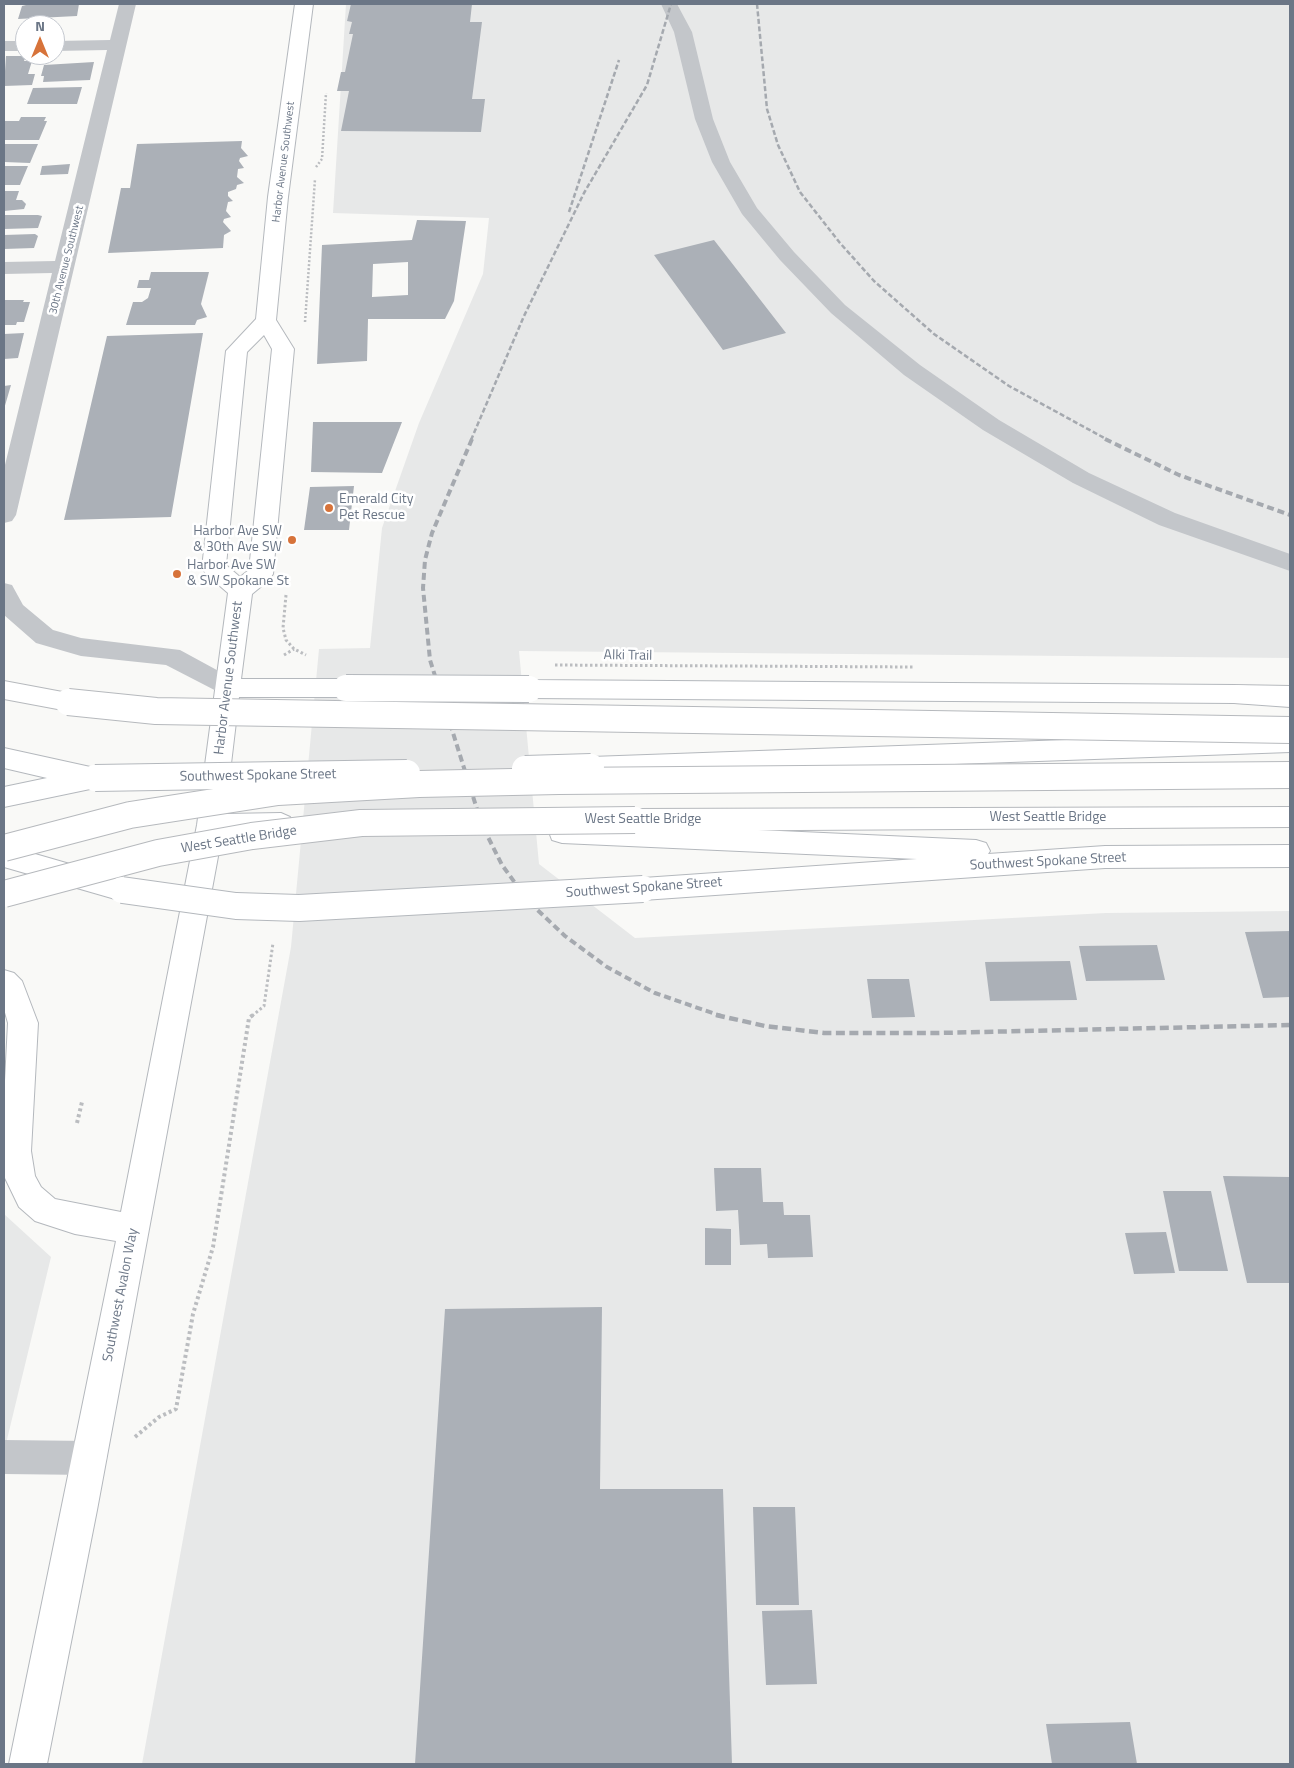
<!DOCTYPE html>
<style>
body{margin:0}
#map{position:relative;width:1294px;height:1768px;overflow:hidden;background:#f9f9f7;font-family:"Titillium Web",sans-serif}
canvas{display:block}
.frame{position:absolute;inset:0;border:5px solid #6b7686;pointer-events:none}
.north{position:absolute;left:15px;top:15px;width:50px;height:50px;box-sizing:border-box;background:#fff;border:1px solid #c4c8cf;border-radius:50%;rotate:0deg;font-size:14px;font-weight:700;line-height:20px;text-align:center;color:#6b7686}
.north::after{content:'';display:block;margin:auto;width:18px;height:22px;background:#d7733a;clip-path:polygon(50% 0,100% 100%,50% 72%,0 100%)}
</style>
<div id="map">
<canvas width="1294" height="1768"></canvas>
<div class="frame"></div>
<div class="north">N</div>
</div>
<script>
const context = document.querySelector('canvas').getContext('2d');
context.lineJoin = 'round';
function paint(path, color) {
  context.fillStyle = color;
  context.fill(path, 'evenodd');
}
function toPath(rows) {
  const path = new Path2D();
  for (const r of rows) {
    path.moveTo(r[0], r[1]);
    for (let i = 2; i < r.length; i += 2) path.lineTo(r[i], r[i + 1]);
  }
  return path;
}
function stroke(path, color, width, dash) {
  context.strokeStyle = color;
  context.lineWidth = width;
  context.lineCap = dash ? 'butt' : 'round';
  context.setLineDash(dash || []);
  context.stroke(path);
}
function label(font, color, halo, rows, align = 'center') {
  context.font = font + ' "Titillium Web",sans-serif';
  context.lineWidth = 5;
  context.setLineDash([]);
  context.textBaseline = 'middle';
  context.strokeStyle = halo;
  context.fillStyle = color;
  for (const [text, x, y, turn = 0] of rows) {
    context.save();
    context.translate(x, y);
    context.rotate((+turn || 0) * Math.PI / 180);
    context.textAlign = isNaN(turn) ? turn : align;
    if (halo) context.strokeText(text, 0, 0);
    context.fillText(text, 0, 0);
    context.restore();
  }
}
paint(toPath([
 [346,4,1290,4,1290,658,519,651,539,864,635,938,1106,913,1290,911,1290,1764,142,1764,291,947,319,649,370,648,382,528,419,423,483,274,489,218,333,213],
 [4,1214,51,1257,4,1452]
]), '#e7e8e8');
paint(toPath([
 [30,4,79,4,77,16,18,19,22,6],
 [351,4,472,4,470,22,482,22,472,99,485,99,481,132,341,131,349,91,337,91,341,72,345,72,353,34,349,34,352,22,347,21],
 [6,56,26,56,24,61,32,61,28,74,35,74,32,85,4,86],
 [94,62,90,80,43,82,44,76,41,76,44,65],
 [82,87,77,104,27,104,33,88],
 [21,117,46,117,44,121,47,121,39,140,4,140,4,121,19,121],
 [242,141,241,148,248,156,240,158,239,161,244,168,238,169,237,177,244,183,237,185,236,189,228,192,228,196,233,201,228,202,226,211,231,217,224,219,223,222,231,231,224,235,223,248,108,253,121,188,130,188,137,144],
 [4,144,38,144,30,163,4,162],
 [70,164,68,174,40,175,42,166],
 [4,166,28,166,20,185,4,185],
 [4,191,19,191,16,200,22,200,26,204,24,209,4,211],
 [4,215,38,215,42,216,38,228,4,229],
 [417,220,466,221,454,301,445,319,368,319,367,361,317,364,322,245,412,240],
 [408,262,408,295,372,297,373,264],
 [35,234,38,236,34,248,4,249,4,235],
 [714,240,786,333,723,350,654,255],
 [151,272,209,272,201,304,207,317,197,320,195,325,126,325,133,302,142,302,148,298,151,288,137,288,139,280,149,280],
 [4,300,24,300,23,302,30,302,24,322,17,322,16,325,4,325],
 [24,333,18,358,4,359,4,334],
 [203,333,171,517,64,520,107,336],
 [11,385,4,409,4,386],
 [313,422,402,422,382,473,311,472],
 [354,486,349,530,304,530,310,487],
 [1290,931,1290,997,1263,998,1245,932],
 [1157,945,1165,980,1086,981,1079,946],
 [1070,961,1077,1000,990,1001,985,962],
 [867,979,909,979,915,1017,872,1018],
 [714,1168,761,1168,763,1202,783,1202,784,1215,810,1215,813,1257,768,1258,767,1244,740,1245,738,1210,716,1211],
 [1223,1176,1290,1177,1290,1283,1247,1283],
 [1163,1191,1211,1191,1228,1271,1179,1271],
 [705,1228,731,1229,731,1265,705,1265],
 [1166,1232,1175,1273,1134,1274,1125,1233],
 [602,1307,600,1489,723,1489,732,1764,415,1764,445,1309],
 [753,1507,795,1507,799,1605,756,1605],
 [812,1610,817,1684,766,1685,762,1611],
 [1130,1722,1137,1764,1052,1764,1046,1724]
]), '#abb0b7');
const major = toPath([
 [295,4,313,4,288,197,276,320,294,349,273,574,269,580,252,594,241,679,346,679,355,681,359,688,355,695,346,697,239,697,225,814,281,813,290,817,294,824,290,831,281,835,222,835,97,1510,47,1764,9,1764,116,1241,75,1234,35,1221,19,1207,5,1178,4,1100,8,1023,4,1009,4,970,14,973,22,981,38,1023,31,1151,35,1176,41,1187,55,1199,121,1212,197,825,228,593,206,574,202,568,226,351,256,319,268,197,295,4],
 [264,335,272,349,249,570,240,577,226,565,247,352,264,335],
 [529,680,1234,685,1290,689,1290,707,1234,703,529,698,520,696,516,689,520,682,529,680],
 [1290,732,1290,752,591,777,582,774,578,767,582,760,591,757,1290,732],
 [4,748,95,768,104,771,108,778,104,785,95,788,4,807,4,787,47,778,4,768,4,748],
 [562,821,976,840,986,843,990,851,988,854,1105,846,1290,845,1290,867,1105,868,643,900,633,897,629,889,633,881,643,878,917,859,562,843,552,840,549,832,552,824,562,821],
 [4,845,132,882,136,890,132,898,122,901,4,867,4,845]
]);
const highway = toPath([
 [4,681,68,693,77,695,81,702,77,709,68,711,4,699,4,681],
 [1234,685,1290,686,1290,704,1234,703,1225,701,1221,694,1225,687,1234,685],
 [1290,807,1290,827,635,831,626,827,622,820,626,813,635,809,1290,807]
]);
stroke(major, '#b4b8bd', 2);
stroke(highway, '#b6b9bd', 2);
stroke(toPath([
 [316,167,322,159,326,93],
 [305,322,315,179]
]), '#bbbdc0', 2.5, [2, 2]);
stroke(toPath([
 [286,595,283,628,286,640,294,649,306,655],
 [284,655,294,649],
 [252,1016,264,1006,273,943]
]), '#bbbdc0', 3, [2.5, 2.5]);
stroke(toPath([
 [77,1123,82,1102],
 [135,1437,159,1417,176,1409,193,1314,213,1247,249,1018,253,1015]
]), '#bbbdc0', 4, [3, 3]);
paint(toPath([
 [119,4,136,4,16,515,12,521,4,523,4,469,52,273,4,274,4,262,55,261,107,50,55,51,55,41,110,40,119,4],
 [661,4,677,4,692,32,713,119,730,162,757,208,794,252,845,305,920,365,999,420,1089,473,1175,513,1290,554,1290,571,1159,525,1073,483,983,430,904,375,831,313,780,260,742,214,712,162,695,119,674,32,661,4],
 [4,41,25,41,25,51,4,51,4,41],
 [4,583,12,585,23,605,53,630,81,638,180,650,237,681,241,688,237,695,228,697,166,665,81,656,36,643,4,615,4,583],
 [4,1440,90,1441,102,1446,107,1458,102,1470,90,1475,4,1474,4,1440]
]), '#c3c6ca');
paint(major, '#fff');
paint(highway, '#fff');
stroke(toPath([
 [757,4,767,109,778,145,800,192,840,243,874,281,934,334,1009,386,1108,440],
 [569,212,619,60],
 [471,440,524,316,584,193,647,85,671,4]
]), '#a5a9af', 2.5, [5, 2.5]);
stroke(toPath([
 [472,439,432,533,425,560,423,588,430,660,482,825,502,865,529,902,565,936,607,967,655,993,721,1016],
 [1105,439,1179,475,1290,515]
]), '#a5a9af', 4, [7, 4]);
stroke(toPath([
 [716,1015,765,1026,824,1033,937,1033,1290,1025]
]), '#a5a9af', 4.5, [9, 4.5]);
const majorBridge = toPath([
 [346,688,529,689],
 [525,769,591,767],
 [95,778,407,773],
 [122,890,236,906,299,908,643,889]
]);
const highwayBridge = toPath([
 [68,702,156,711,1290,730],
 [4,848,130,815,278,792,419,784,559,781,1290,775],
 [4,894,158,853,252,836,361,823,635,820]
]);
stroke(majorBridge, '#b4b8bd', 28, []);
stroke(highwayBridge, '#b6b9bd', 28, []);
stroke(toPath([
 [555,665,914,667]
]), '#bbbdc0', 3, [2.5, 2.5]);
stroke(majorBridge, '#fff', 26);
stroke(highwayBridge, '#fff', 26);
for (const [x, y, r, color] of [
 [329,508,5,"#d7733a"],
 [292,540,5,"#d7733a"],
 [177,574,5,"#d7733a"]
]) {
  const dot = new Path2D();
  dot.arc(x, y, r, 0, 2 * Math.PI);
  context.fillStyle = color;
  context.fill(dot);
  stroke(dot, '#fff', 2);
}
label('11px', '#6b7686', '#fff', [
 ["Harbor Avenue Southwest",284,162,-83],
 ["30th Avenue Southwest",67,260,-76]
]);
label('14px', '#6b7686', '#fff', [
 ["Emerald City",339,500],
 ["Pet Rescue",339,516],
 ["Harbor Ave SW",282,532,"right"],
 ["& 30th Ave SW",282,548,"right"],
 ["Harbor Ave SW",187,566],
 ["& SW Spokane St",187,582]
], 'left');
label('14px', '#6b7686', '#fff', [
 ["Alki Trail",628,656,1],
 ["Harbor Avenue Southwest",229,678,-83],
 ["Southwest Spokane Street",258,776,-1],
 ["West Seattle Bridge",1048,818],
 ["West Seattle Bridge",643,820],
 ["West Seattle Bridge",239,840,-9],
 ["Southwest Spokane Street",1048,862,-3],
 ["Southwest Spokane Street",644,888,-4],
 ["Southwest Avalon Way",121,1295,-79]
]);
</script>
